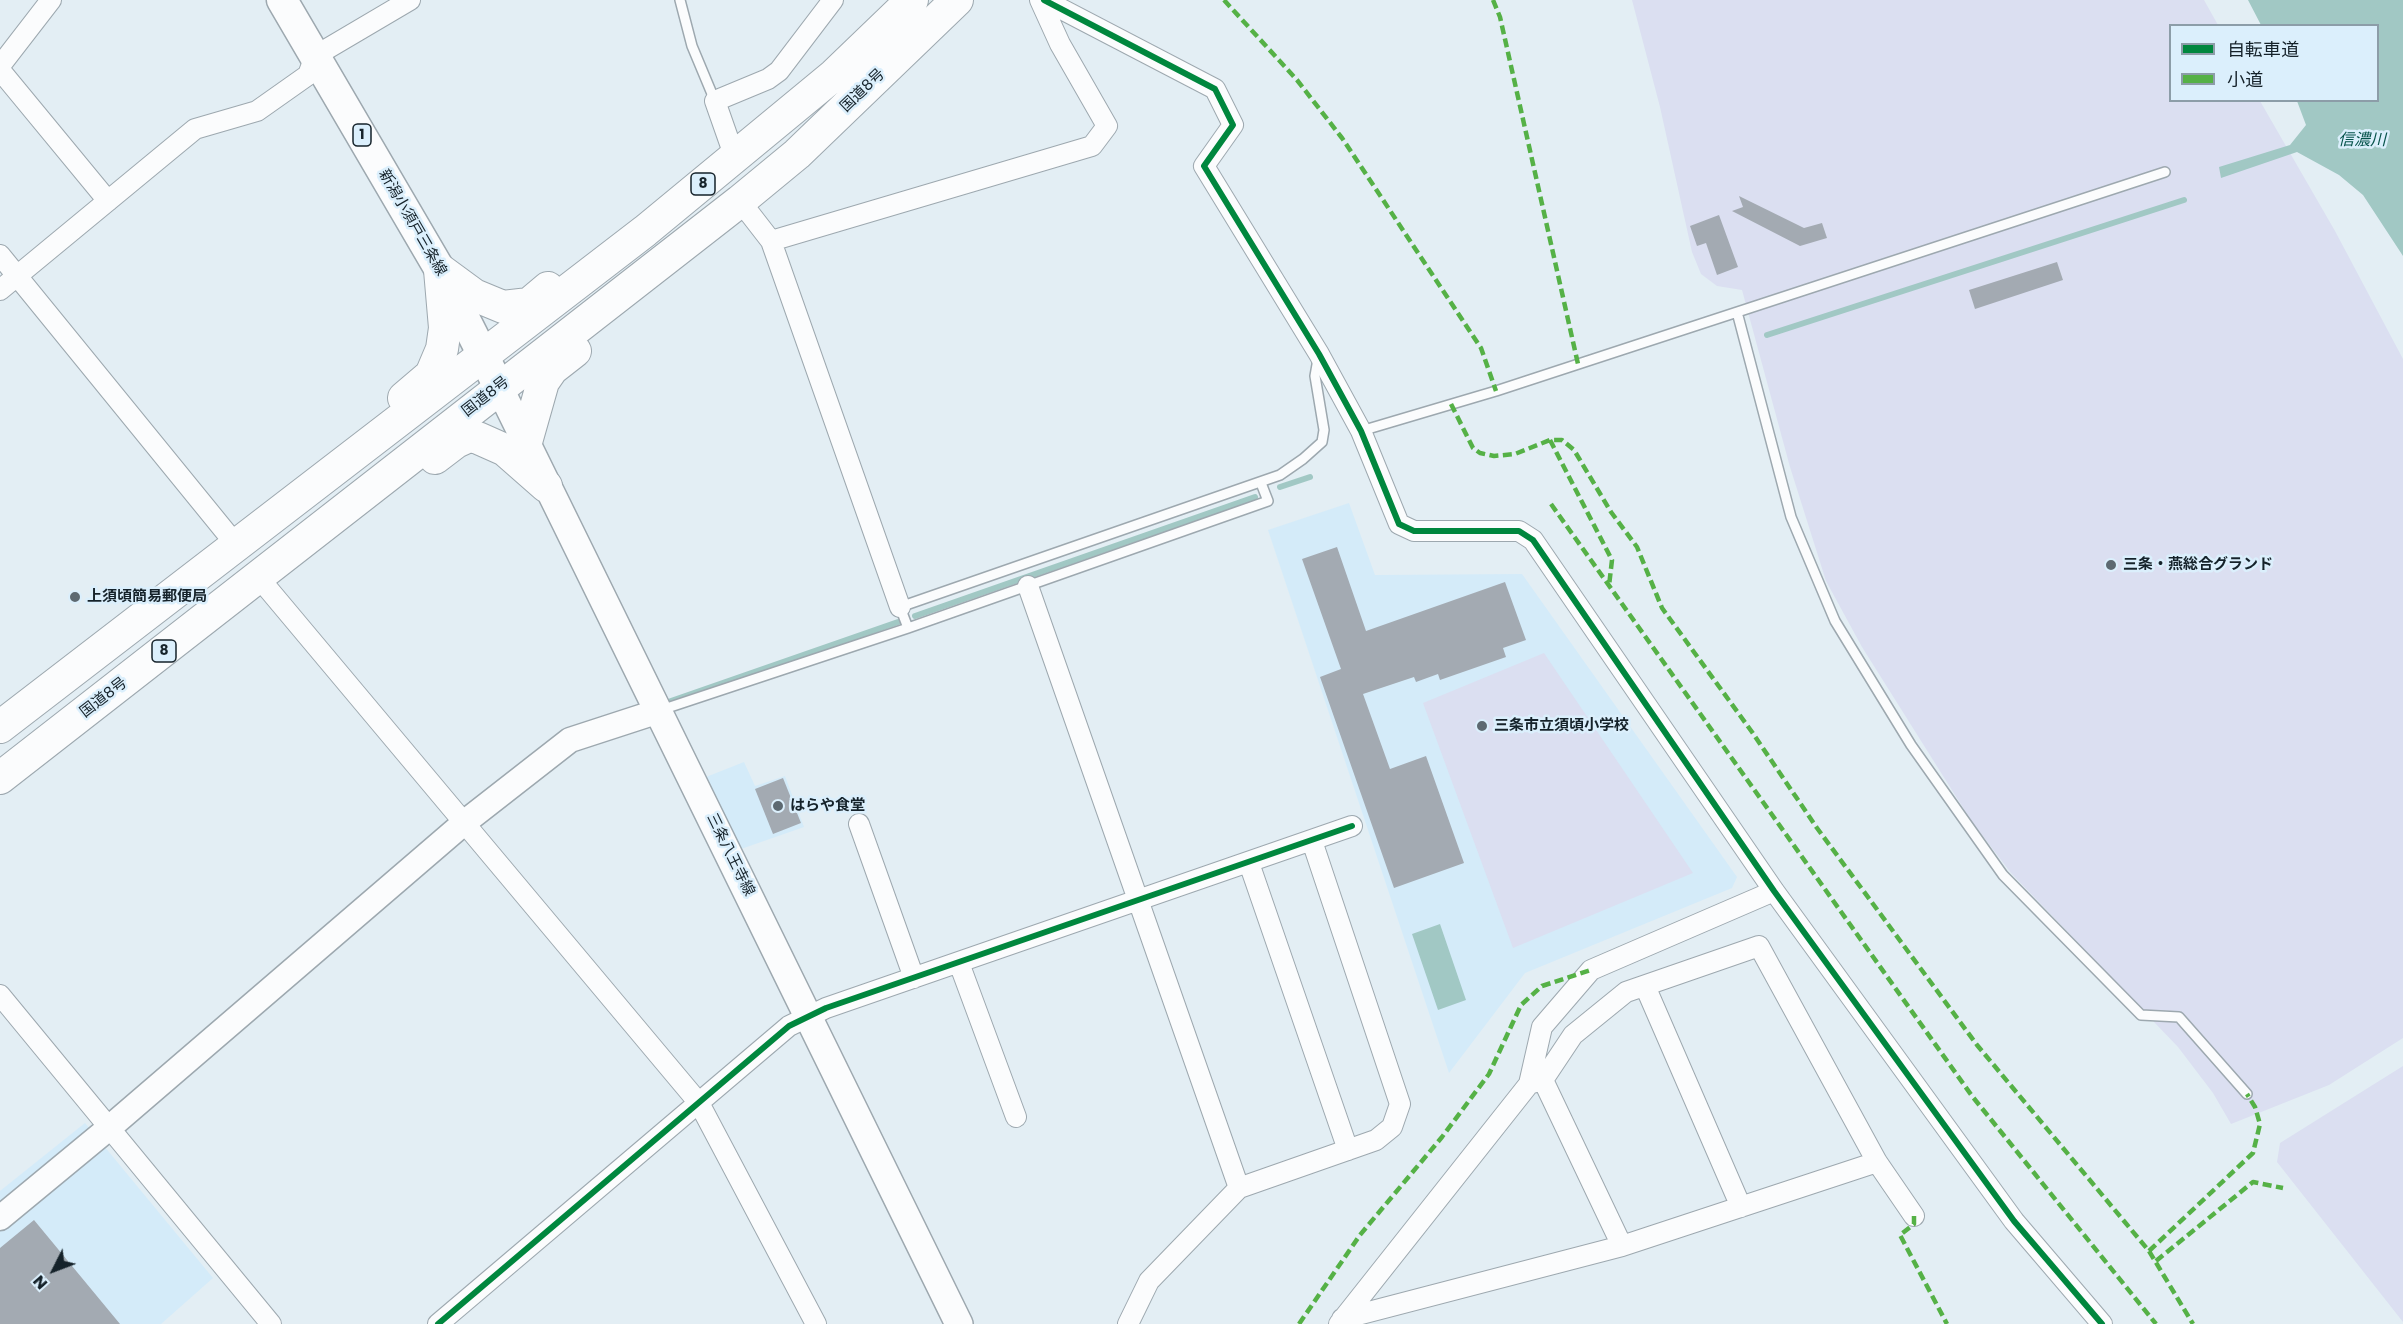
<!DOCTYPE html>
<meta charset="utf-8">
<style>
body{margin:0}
#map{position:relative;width:2403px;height:1324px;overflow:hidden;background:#e3eef4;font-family:Poppins,"Noto Sans JP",sans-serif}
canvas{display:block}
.legend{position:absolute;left:2169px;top:24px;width:210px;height:78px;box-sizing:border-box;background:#dbeffc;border:2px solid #8c9da8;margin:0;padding:8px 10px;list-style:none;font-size:18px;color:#15222a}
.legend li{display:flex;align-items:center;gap:12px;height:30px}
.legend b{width:30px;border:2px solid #8c9da8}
.north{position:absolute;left:24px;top:1240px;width:60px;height:60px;-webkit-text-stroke:4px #dbeffc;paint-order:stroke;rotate:228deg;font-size:16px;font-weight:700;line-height:24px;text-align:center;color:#15222a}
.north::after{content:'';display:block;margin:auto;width:21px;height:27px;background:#15222a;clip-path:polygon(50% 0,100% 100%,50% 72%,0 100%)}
</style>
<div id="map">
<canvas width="2403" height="1324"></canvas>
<ul class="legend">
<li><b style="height:8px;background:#00873e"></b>自転車道</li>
<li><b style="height:8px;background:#55b146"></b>小道</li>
</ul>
<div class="north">N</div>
</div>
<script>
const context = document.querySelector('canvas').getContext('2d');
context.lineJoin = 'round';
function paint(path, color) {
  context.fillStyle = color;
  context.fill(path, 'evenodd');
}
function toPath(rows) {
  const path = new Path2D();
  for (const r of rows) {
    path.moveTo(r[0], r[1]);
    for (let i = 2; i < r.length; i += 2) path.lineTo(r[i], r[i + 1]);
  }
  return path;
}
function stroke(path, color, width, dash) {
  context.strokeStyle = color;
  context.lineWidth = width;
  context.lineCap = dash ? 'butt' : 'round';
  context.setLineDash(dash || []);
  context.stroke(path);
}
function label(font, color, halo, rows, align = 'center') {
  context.font = font + ' Poppins,"Noto Sans JP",sans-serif';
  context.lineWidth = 5;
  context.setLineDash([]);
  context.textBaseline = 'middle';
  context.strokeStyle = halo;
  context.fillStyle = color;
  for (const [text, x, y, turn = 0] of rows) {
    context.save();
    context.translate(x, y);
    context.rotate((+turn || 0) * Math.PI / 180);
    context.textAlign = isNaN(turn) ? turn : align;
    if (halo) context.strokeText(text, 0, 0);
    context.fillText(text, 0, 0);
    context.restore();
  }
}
paint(toPath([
 [1349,503,1375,575,1522,574,1737,877,1732,888,1525,973,1449,1073,1268,530],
 [744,762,755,786,785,776,804,827,741,849,706,777],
 [85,1123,213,1278,161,1324,0,1324,0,1191]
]), '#d4ebf9');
paint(toPath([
 [1632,0,2204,0,2218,25,2170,26,2170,100,2260,101,2335,231,2403,359,2403,1038,2329,1085,2231,1124,2213,1093,2178,1047,2011,873,1972,822,1862,647,1826,581,1790,467,1742,290,1717,286,1701,274,1692,252,1660,107],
 [1544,653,1693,873,1513,948,1423,703],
 [2403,1066,2403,1322,2277,1162,2280,1143]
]), '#dbdff1');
paint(toPath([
 [2248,0,2403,0,2403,256,2363,195,2339,175,2297,152,2221,178,2219,167,2290,145,2306,125,2297,101,2378,100,2378,26,2261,25],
 [1440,924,1466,1000,1438,1010,1412,934]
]), '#a1c8c4');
stroke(toPath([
 [1767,335,2184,200],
 [1280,487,1310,477],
 [915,616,1255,497],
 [671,701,898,622]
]), '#a1c8c4', 6);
paint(toPath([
 [1739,196,1804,228,1822,223,1827,238,1800,246,1732,211,1743,207],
 [1719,215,1738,267,1717,275,1706,243,1697,246,1690,226],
 [2057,262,2063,280,1975,309,1969,290],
 [1337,547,1366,631,1505,582,1526,640,1503,648,1506,657,1440,680,1438,674,1416,682,1414,677,1363,694,1390,769,1426,756,1464,863,1394,888,1320,677,1341,669,1302,559],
 [783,778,801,823,773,834,755,789],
 [34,1220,120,1324,0,1324,0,1248]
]), '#a3aab2');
const service = toPath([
 [680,0,692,46,715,101],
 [1737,312,1791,517,1835,621,1911,745,2003,875,2141,1015,2179,1017,2247,1094],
 [1361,431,1496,391,2165,172],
 [908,628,900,607,1280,475,1303,459,1322,442,1324,430,1315,376,1318,359],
 [661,710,908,628,1268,501,1261,483]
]);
const minor = toPath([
 [1044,0,1215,89,1233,125,1204,166,1319,354,1361,431,1399,524,1414,531,1519,531,1533,540,1774,891,2014,1221,2102,1324],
 [0,66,51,0],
 [0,70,108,201],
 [735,158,715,101,768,79,779,71,833,0],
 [740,201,771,241,900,607],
 [771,241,1092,146,1107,126,1060,44,1040,0],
 [0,255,237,546],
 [0,290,195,129,257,111,308,75,315,56,410,0],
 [259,578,699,1103,816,1324],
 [1028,586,1239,1188,1149,1281,1128,1324],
 [859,824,914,978],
 [1249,863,1348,1150],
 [959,963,1016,1117],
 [1645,986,1741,1207],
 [0,995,271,1324],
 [1543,1080,1622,1246],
 [1529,1084,1543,1080,1573,1035,1626,992,1759,946,1877,1162,1914,1216],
 [1239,1188,1376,1140,1392,1127,1400,1104,1312,841],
 [1342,1319,1622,1246,1877,1162],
 [438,1324,789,1026,826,1008,1352,826],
 [1339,1324,1529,1084,1542,1027,1591,970,1774,891]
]);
const tertiary = toPath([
 [0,1218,109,1128,465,822,570,740,659,711]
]);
const secondary = toPath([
 [499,387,959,1324]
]);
const primary = toPath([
 [282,0,440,270,499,387]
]);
const trunk = toPath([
 [440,270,474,295,503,307,529,304,548,288],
 [404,398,431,375,442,349,445,328,440,270],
 [526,442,543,382,552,369,575,351],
 [435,458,456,442,469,436,478,438,505,450,546,486],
 [0,727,645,231,834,75,912,0],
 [0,778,740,201,797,154,957,0]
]);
stroke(service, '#9da8af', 12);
stroke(minor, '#9da8af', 22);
stroke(tertiary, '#9da8af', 27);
stroke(secondary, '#9da8af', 30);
stroke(primary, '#9da8af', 33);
stroke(trunk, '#9da8af', 34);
stroke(service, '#fbfcfd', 9);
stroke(minor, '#fbfcfd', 20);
stroke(tertiary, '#fbfcfd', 24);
stroke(secondary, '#fbfcfd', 27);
stroke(primary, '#fbfcfd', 30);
stroke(trunk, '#fbfcfd', 32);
stroke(toPath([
 [1224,0,1297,80,1342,138,1481,348,1496,391],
 [1493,0,1500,17,1578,364],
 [1451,404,1473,448,1480,453,1494,456,1515,454,1550,440,1562,440,1574,450,1611,512,1637,547,1662,608,1752,732,1817,828,1977,1045,2149,1251,2193,1324],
 [1550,440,1612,560,1609,586],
 [1551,504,1972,1096,2156,1324],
 [1914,1216,1914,1224,1900,1235,1947,1324],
 [2149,1251,2253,1153,2260,1124,2255,1107,2247,1094],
 [2156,1261,2253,1182,2283,1188],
 [1299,1324,1360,1235,1442,1137,1489,1074,1521,1005,1542,986,1591,970]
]), '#55b146', 4.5, [9, 4.5]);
stroke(toPath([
 [1044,0,1215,89,1233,125,1204,166,1319,354,1361,431,1399,524,1414,531,1519,531,1533,540,1774,891,2014,1221,2102,1324],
 [438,1324,789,1026,826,1008,1352,826]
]), '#00873e', 6);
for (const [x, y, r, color] of [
 [2111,565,6,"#5d6971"],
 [75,597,6,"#5d6971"],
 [1482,726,6,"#5d6971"],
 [778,806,6,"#5d6971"]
]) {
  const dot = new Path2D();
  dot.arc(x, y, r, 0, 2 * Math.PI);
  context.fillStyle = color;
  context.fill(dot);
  stroke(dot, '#dbeffc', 2);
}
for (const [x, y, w] of [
 [362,135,18],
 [703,184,24],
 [164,651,24]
]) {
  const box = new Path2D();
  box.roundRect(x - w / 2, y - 11, w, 22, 4.5);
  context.fillStyle = '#dbeffc';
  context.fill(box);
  stroke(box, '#15222a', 1.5);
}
label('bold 14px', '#15222a', null, [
 ["1",362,135],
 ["8",703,184],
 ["8",164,651]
]);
label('15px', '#15222a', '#dbeffc', [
 ["国道8号",863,91,-44],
 ["新潟小須戸三条線",412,223,60],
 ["国道8号",486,397,-38],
 ["国道8号",104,698,-38],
 ["三条八王寺線",730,855,64]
]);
label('bold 15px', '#15222a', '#dbeffc', [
 ["三条・燕総合グランド",2123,565],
 ["上須頃簡易郵便局",87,597],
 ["三条市立須頃小学校",1494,726],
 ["はらや食堂",790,806]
], 'left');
label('italic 16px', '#05524a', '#dbeffc', [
 ["信濃川",2362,141]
]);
</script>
